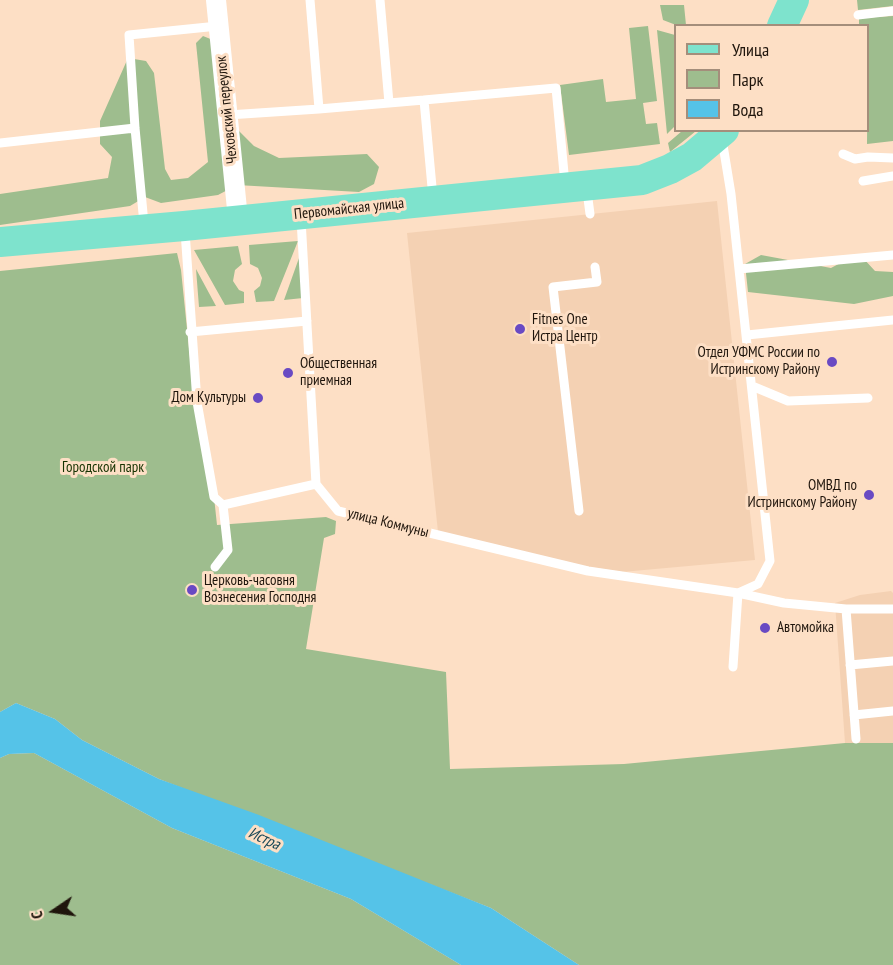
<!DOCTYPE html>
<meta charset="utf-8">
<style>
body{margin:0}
#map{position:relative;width:893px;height:965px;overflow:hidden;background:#fddfc5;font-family:"PT Sans Narrow",sans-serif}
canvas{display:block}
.legend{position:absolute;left:674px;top:24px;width:195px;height:108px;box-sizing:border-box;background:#fddfc5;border:2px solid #a48e7b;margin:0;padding:8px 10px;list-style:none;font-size:18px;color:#1f150c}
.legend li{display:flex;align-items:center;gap:12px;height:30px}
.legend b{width:30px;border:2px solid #a48e7b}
.north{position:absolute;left:24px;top:881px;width:60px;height:60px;-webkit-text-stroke:4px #fddfc5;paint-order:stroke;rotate:257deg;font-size:16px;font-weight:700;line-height:24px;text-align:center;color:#1f150c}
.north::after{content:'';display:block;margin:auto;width:21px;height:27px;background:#1f150c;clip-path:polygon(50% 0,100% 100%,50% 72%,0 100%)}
</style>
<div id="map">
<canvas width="893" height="965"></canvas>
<ul class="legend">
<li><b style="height:8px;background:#7ee3cd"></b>Улица</li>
<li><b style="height:16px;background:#9ebd8e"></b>Парк</li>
<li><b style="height:16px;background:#55c3e8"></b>Вода</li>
</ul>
<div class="north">С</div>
</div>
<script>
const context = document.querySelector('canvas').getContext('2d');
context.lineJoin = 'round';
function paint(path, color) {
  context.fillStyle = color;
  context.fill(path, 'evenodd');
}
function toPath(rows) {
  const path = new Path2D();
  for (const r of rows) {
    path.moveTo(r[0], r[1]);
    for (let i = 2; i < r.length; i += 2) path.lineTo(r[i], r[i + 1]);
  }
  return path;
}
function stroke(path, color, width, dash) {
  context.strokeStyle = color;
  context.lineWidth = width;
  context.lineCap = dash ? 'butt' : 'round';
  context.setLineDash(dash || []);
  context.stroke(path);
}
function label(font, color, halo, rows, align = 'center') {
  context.font = font + ' "PT Sans Narrow",sans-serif';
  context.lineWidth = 6;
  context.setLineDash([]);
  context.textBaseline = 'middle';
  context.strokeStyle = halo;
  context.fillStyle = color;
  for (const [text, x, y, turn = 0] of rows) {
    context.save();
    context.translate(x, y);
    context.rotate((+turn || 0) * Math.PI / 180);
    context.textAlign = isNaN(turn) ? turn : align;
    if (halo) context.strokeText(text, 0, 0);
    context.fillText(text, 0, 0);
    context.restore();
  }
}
paint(toPath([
 [717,201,755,560,622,572,577,565,438,532,407,233],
 [891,591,893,593,893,745,845,743,835,603,860,595]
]), '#f4d1b3');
paint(toPath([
 [857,0,893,0,893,6,858,10],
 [660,5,684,5,686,25,676,25,663,20],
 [893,16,893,141,867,144,868,26,859,25,859,18],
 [648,26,657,101,643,103,646,124,657,123,660,144,569,155,560,85,603,79,606,102,636,99,629,28],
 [657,30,675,35,675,126,667,134],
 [203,36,213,40,239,131,254,146,279,158,367,154,379,167,374,184,359,192,237,185,218,195,161,203,145,197,130,206,0,225,0,194,108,178,112,157,100,144,100,121,128,58,146,61,154,73,165,169,171,180,188,178,208,162,196,43],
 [682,131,696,131,670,152,668,143],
 [298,241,274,301,256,302,254,291,260,286,262,278,258,268,250,264,249,245],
 [238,246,242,264,235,270,233,281,239,290,244,292,244,303,225,305,194,250],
 [177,253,181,270,194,397,214,497,217,525,326,517,336,521,335,534,324,538,306,649,446,672,450,769,624,764,845,743,893,743,893,965,579,965,491,908,159,779,82,740,55,719,16,703,0,712,0,271],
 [761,255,831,268,846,260,863,258,875,271,893,272,893,296,854,304,748,292,745,264],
 [299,258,303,298,284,300],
 [196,269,216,306,199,307],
 [34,753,172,828,351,899,461,965,0,965,0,758,9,754]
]), '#9ebd8e');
paint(toPath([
 [16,703,55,719,82,740,159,779,259,815,491,908,579,965,461,965,351,899,172,828,34,753,9,754,0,758,0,712]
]), '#55c3e8');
stroke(toPath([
 [380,0,389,103],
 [858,15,893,11],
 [424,100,556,88,565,184],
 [319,109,424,100,433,198],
 [228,115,319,109,310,0],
 [722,139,731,194,770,561,758,584,738,593,733,667],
 [0,143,135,128],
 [843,154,855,159,868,157,893,158],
 [863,181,893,176],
 [587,191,590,214],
 [301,219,316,484,338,511,588,571,738,593,784,603,846,609,893,609],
 [144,224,135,128,129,35,218,26],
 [185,231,197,402,214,497,223,505,316,484],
 [739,269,893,255],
 [190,332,307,321],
 [747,335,893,320],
 [752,386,788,401,868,398],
 [579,511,553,287,597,282,595,267],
 [215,567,228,550,223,505],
 [846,609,856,739],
 [850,665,893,661],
 [854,715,893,711]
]), '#fff', 9);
stroke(toPath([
 [216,0,238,219]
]), '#fff', 20);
stroke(toPath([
 [782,26,794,0],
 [0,242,184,226,642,180,670,169,692,157,724,130]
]), '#7ee3cd', 30);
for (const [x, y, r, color] of [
 [520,329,6,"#694ac3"],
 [832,362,6,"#694ac3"],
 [288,373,6,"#694ac3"],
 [258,398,6,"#694ac3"],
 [869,495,6,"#694ac3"],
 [192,590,6,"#694ac3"],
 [765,628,6,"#694ac3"]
]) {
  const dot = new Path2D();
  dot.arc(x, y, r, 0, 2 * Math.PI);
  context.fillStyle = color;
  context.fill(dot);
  stroke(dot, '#fddfc5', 2);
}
label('15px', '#1f150c', '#fddfc5', [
 ["Чеховский переулок",227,110,-96],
 ["Первомайская улица",349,209,-6],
 ["улица Коммуны",388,523,14]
]);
label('15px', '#1f150c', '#fddfc5', [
 ["Fitnes One",532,320],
 ["Истра Центр",532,337],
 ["Отдел УФМС России по",820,353,"right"],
 ["Истринскому Району",820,370,"right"],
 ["Общественная",300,364],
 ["приемная",300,381],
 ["Дом Культуры",246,398,"right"],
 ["ОМВД по",857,486,"right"],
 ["Истринскому Району",857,503,"right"],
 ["Церковь-часовня",204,581],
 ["Вознесения Господня",204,598],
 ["Автомойка",777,628]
], 'left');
label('15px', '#153200', '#fddfc5', [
 ["Городской парк",103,468]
]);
label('italic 16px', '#174656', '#fddfc5', [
 ["Истра",264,839,24]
]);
</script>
